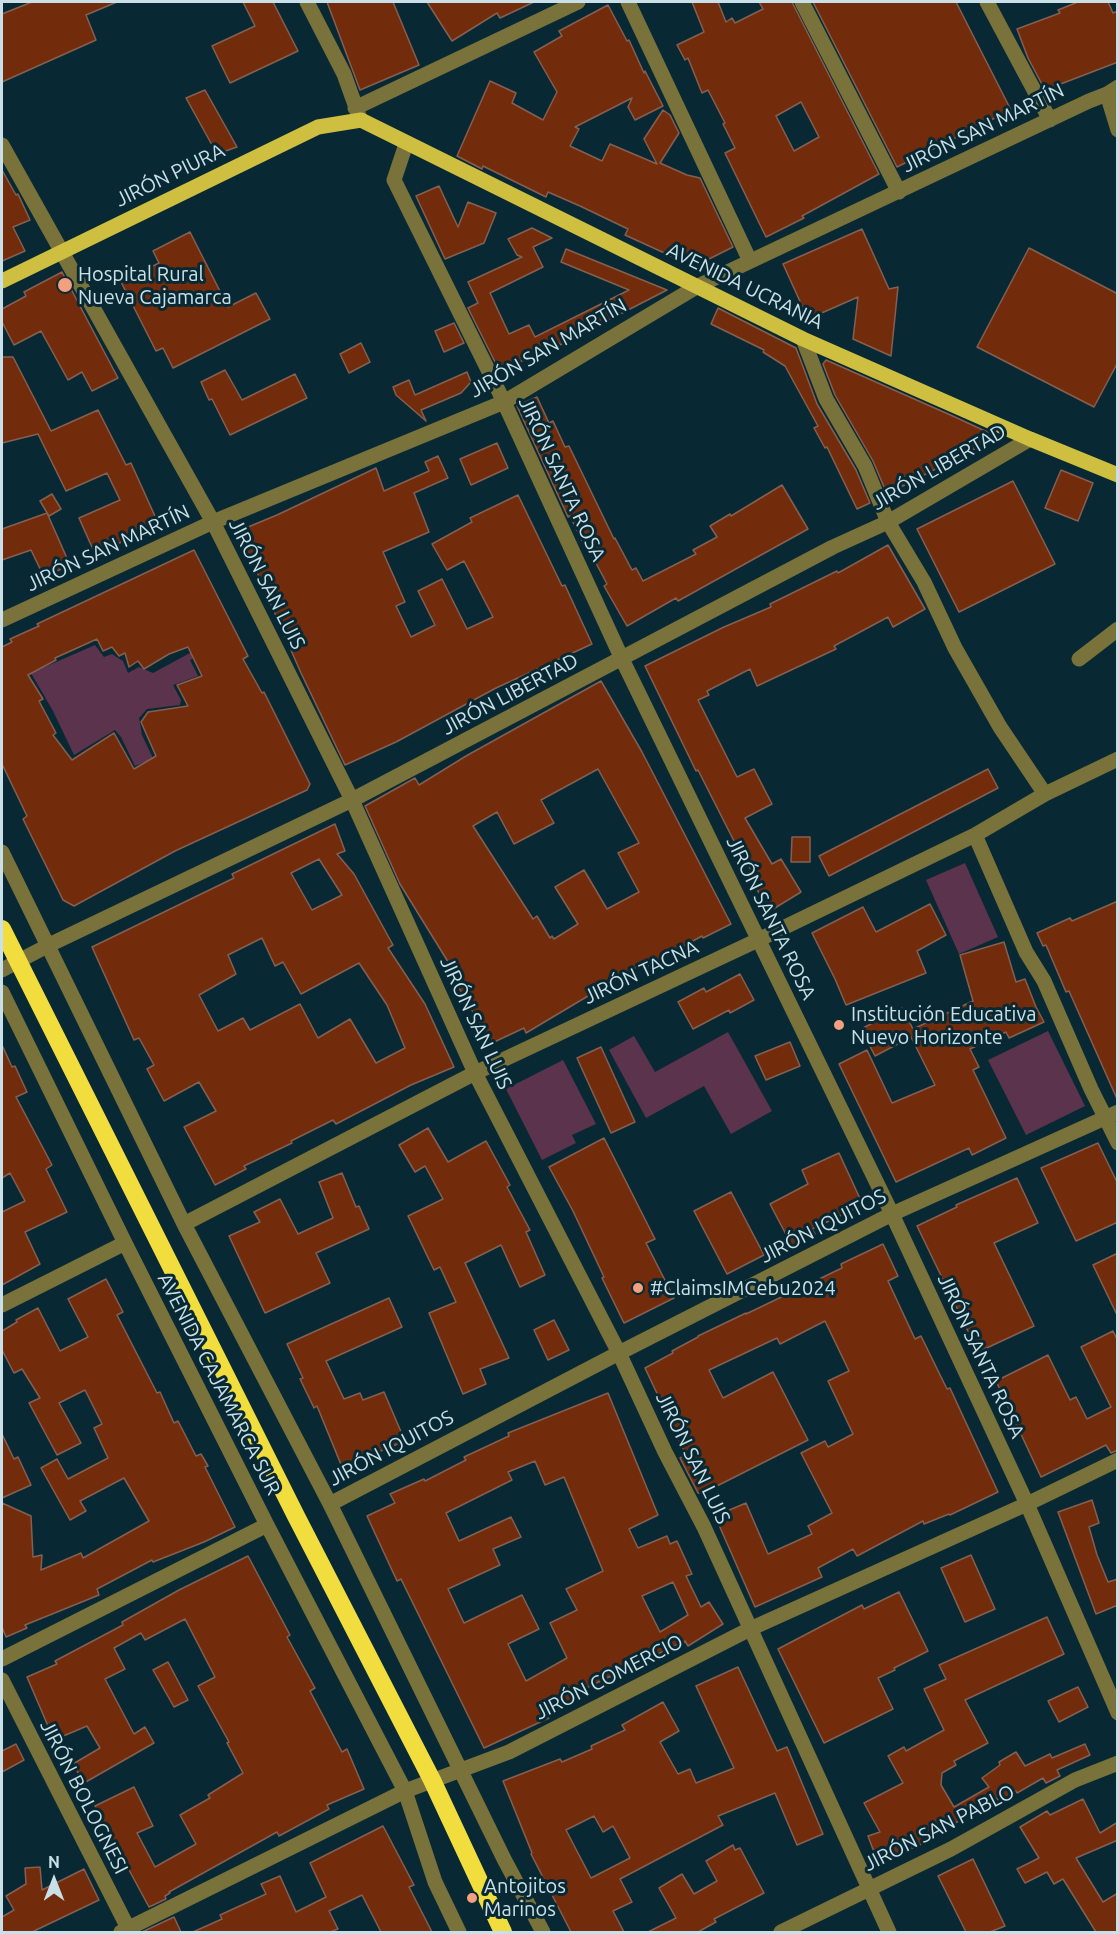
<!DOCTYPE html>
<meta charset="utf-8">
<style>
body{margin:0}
#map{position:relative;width:1119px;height:1934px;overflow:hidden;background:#082933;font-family:Ubuntu,sans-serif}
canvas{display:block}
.frame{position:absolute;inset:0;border:3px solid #cae0e8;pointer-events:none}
.north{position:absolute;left:24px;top:1850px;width:60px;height:60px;-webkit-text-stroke:4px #082933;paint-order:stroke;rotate:0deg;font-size:16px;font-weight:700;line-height:24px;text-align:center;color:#cae0e8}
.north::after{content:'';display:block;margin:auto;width:21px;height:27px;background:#cae0e8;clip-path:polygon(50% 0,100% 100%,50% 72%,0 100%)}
</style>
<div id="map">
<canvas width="1119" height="1934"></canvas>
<div class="frame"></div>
<div class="north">N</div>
</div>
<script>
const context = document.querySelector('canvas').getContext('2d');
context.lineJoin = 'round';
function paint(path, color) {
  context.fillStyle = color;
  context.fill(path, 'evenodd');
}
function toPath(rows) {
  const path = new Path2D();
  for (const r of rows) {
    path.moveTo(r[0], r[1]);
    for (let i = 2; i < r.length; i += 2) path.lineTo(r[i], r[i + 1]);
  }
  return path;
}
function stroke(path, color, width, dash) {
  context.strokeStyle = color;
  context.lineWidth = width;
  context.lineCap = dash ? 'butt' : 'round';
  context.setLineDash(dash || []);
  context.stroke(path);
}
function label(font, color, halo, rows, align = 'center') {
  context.font = font + ' Ubuntu,sans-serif';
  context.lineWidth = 6;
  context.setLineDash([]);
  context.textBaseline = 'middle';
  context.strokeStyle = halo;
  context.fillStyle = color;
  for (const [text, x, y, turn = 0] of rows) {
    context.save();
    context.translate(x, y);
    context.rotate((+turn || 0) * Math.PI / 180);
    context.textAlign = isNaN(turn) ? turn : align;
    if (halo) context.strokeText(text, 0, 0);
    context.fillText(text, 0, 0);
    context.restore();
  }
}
paint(toPath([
 [95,645,104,657,112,654,123,661,128,673,139,667,153,673,201,647,200,655,190,660,198,676,173,685,181,700,180,705,147,709,139,718,142,735,159,771,162,794,145,762,135,766,121,737,115,730,74,755,53,711,31,673],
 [965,863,998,937,959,954,926,880],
 [1048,1031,1085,1106,1026,1135,988,1060],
 [728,1032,772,1111,731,1134,704,1086,646,1118,609,1050,634,1036,655,1072],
 [563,1060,596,1124,572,1135,576,1143,542,1160,506,1089]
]), '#5b334c');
const building = toPath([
 [32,2,117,2,86,15,96,40,2,82,2,14,32,2],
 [243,2,273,2,298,51,230,83,212,46,255,26,243,2],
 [327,2,393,2,419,65,360,90,327,2],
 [427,2,534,2,500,18,497,13,452,41,427,2],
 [692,2,718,2,726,22,732,18,735,23,763,9,759,2,792,2,879,174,802,216,804,218,766,237,725,153,735,148,723,124,725,123,708,90,702,93,688,58,685,60,677,45,704,32,692,2],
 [801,102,819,137,794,151,776,116,801,102],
 [813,2,956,2,1011,110,897,167,813,2],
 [1078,2,1108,2,1113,13,1118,11,1118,62,1045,90,1028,58,1017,29,1060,13,1058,10,1078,2],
 [608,5,627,41,629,40,644,73,645,71,663,106,635,120,628,107,632,98,575,127,579,129,570,146,602,161,610,144,657,164,644,139,663,110,670,115,679,133,660,163,687,175,700,178,733,247,697,265,671,256,625,235,628,229,580,206,548,192,546,197,483,166,482,169,457,156,490,81,516,93,512,103,543,120,557,92,534,52,562,36,559,31,608,5],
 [205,90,237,147,217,154,186,98,205,90],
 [2,170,16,195,18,194,30,220,13,227,25,251,2,261,2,170],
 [439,186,458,227,468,202,496,213,484,243,445,259,416,196,439,186],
 [532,228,552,238,533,247,543,267,490,293,509,334,529,325,535,337,629,290,561,262,566,249,667,290,560,345,559,343,503,370,500,363,496,364,468,308,478,303,468,282,522,257,517,255,508,239,532,228],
 [862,229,889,289,898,287,891,356,853,339,858,297,808,319,783,264,862,229],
 [190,232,228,307,256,293,270,319,173,368,163,348,156,351,121,282,159,263,153,251,190,232],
 [1029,248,1118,294,1118,362,1094,407,977,347,1029,248],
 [62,272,118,378,92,391,82,372,68,380,41,331,14,345,2,322,2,309,26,296,24,292,62,272],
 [718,308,796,348,817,404,856,470,870,503,857,509,827,447,825,448,814,428,818,426,785,366,763,352,764,350,711,324,718,308],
 [454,323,464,343,444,352,435,331,454,323],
 [361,343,370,362,349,373,340,354,361,343],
 [2,357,13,357,51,431,98,410,126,465,131,463,159,525,95,554,79,518,120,500,107,473,66,491,38,434,2,443,2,357],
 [826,360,955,417,998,437,887,494,873,461,835,395,823,364,826,360],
 [225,370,242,400,295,374,307,398,230,435,212,399,209,400,201,382,225,370],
 [467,372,471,382,461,393,421,410,426,421,396,395,393,387,409,380,415,395,467,372],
 [537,397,549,423,553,421,565,447,569,446,614,539,615,538,632,570,636,568,643,581,696,554,693,550,717,537,710,526,730,514,731,516,782,485,808,529,678,601,676,598,627,626,604,586,607,584,588,548,586,549,570,516,568,517,517,406,537,397],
 [497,443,508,468,471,485,460,459,497,443],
 [438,456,448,478,414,493,429,532,383,552,405,602,396,606,411,637,435,625,418,591,442,579,467,629,493,617,464,561,447,570,432,544,472,522,470,518,518,495,562,586,565,585,592,644,496,688,396,742,345,765,301,673,255,568,236,532,277,515,376,468,384,491,429,471,425,462,438,456],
 [1061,470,1093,483,1078,521,1045,508,1061,470],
 [1013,481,1055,564,959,612,917,529,1013,481],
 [52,494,61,509,49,516,40,501,52,494],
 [47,513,70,565,44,577,31,550,2,560,2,529,47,513],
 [888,545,925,609,893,627,888,617,834,646,836,649,757,686,750,669,707,691,709,695,698,700,737,777,754,769,772,804,745,818,772,864,781,859,801,892,770,911,750,878,754,875,735,843,698,770,696,771,645,666,724,627,771,607,770,604,837,571,838,573,888,545],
 [194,550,248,656,243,659,262,693,264,692,310,784,307,790,175,851,74,906,63,900,23,819,27,816,2,764,2,647,12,642,10,639,39,626,37,624,194,550],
 [97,639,103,651,112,647,119,656,125,653,129,667,138,661,144,669,169,654,188,647,202,676,177,685,188,706,148,712,141,722,156,756,134,769,114,733,72,760,53,735,56,733,39,701,43,699,28,675,56,660,55,658,97,639],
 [601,681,642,752,731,924,703,938,702,936,647,966,645,962,526,1033,524,1028,492,1043,482,1038,473,1018,475,1016,447,967,450,965,400,884,365,806,415,778,419,785,466,756,601,681],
 [598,769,639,843,618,853,639,892,607,909,584,870,555,887,578,924,554,939,552,936,550,938,537,916,533,919,473,826,497,812,514,844,554,823,541,800,598,769],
 [988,769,998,788,829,876,819,856,988,769],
 [335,824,345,851,337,854,354,874,393,945,388,948,425,1004,454,1067,411,1085,336,1124,333,1120,291,1141,292,1143,244,1166,246,1169,215,1185,184,1127,216,1111,199,1082,164,1101,147,1069,154,1065,139,1038,134,1040,92,947,234,878,232,874,335,824],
 [319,859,342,895,312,910,291,873,319,859],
 [262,938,275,966,283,962,301,994,359,963,387,1005,405,1048,376,1063,350,1019,318,1038,300,1004,250,1030,243,1018,218,1031,199,995,236,974,228,955,262,938],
 [792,837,810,837,810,862,791,862,792,837],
 [1118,901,1118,1101,1069,991,1066,992,1046,945,1043,946,1037,933,1070,918,1072,921,1118,901],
 [930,904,946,935,917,951,926,973,846,1005,835,979,812,933,863,907,876,932,930,904],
 [1004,942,1016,982,1025,979,1036,1007,1044,1022,1009,1038,1006,1032,970,1049,979,1067,973,1070,1006,1138,972,1155,969,1148,896,1182,839,1064,867,1050,892,1103,935,1085,911,1037,875,1056,861,1029,902,1008,913,1029,973,1001,960,955,1004,942],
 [740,974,754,1000,730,1013,729,1010,693,1029,678,1002,704,988,706,992,740,974],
 [790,1042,800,1066,766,1080,755,1056,790,1042],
 [2,1045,12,1067,15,1066,27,1092,16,1097,52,1165,46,1169,67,1212,25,1232,40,1264,2,1285,2,1212,25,1201,10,1173,2,1178,2,1045],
 [601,1047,635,1122,611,1133,577,1058,601,1047],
 [428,1128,448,1162,486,1141,510,1185,507,1187,530,1230,526,1232,545,1275,520,1287,501,1245,465,1263,509,1358,480,1369,486,1384,463,1394,429,1313,456,1302,440,1267,434,1270,408,1216,443,1199,425,1166,415,1172,399,1145,428,1128],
 [604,1138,655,1239,646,1243,674,1298,624,1323,602,1278,604,1277,573,1211,549,1167,604,1138],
 [1098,1143,1118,1184,1118,1222,1076,1241,1041,1168,1098,1143],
 [839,1153,863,1205,812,1229,815,1234,792,1246,770,1204,808,1184,802,1170,839,1153],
 [342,1173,356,1207,359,1206,369,1229,316,1253,330,1283,265,1313,229,1236,260,1222,254,1212,280,1199,298,1234,333,1218,319,1182,342,1173],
 [1017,1178,1038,1223,994,1243,1034,1326,978,1352,917,1226,957,1207,956,1205,1017,1178],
 [731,1192,764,1255,727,1274,694,1211,731,1192],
 [883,1244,898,1276,888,1281,915,1339,921,1336,947,1389,950,1388,998,1492,950,1515,949,1514,924,1524,923,1521,857,1556,853,1549,818,1568,822,1577,755,1607,715,1516,746,1503,768,1554,812,1534,808,1526,832,1513,801,1453,825,1441,828,1447,853,1434,828,1381,849,1371,825,1321,780,1344,777,1338,709,1370,723,1398,773,1372,808,1440,703,1493,698,1493,680,1458,686,1455,645,1368,673,1353,672,1351,698,1337,698,1336,746,1313,746,1314,842,1268,841,1264,883,1244],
 [1118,1253,1118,1317,1093,1265,1118,1253],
 [106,1279,123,1312,117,1315,157,1393,160,1392,174,1423,178,1421,196,1456,201,1454,208,1466,205,1467,235,1527,204,1542,153,1562,152,1560,97,1589,99,1595,25,1625,27,1628,6,1637,2,1627,2,1503,31,1516,33,1557,42,1555,41,1570,81,1553,83,1558,149,1521,124,1478,80,1501,86,1511,70,1520,41,1468,57,1459,68,1479,108,1458,94,1428,102,1424,85,1390,59,1403,81,1443,57,1455,29,1403,40,1398,22,1369,14,1373,2,1350,2,1331,17,1322,16,1320,38,1308,60,1351,88,1337,68,1299,106,1279],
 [389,1298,402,1327,326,1361,344,1399,360,1393,363,1400,384,1392,405,1441,342,1467,317,1406,314,1408,300,1379,303,1378,287,1344,389,1298],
 [554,1320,569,1350,548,1360,534,1330,554,1320],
 [1113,1331,1118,1341,1118,1450,1111,1453,1106,1445,1041,1477,996,1381,1048,1355,1070,1400,1076,1397,1087,1419,1111,1407,1081,1347,1113,1331],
 [608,1393,658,1515,629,1529,638,1548,667,1536,670,1544,677,1541,692,1574,686,1576,701,1607,709,1602,723,1624,688,1646,685,1641,631,1667,632,1670,612,1680,611,1676,578,1692,581,1697,548,1715,549,1718,484,1748,401,1579,397,1581,367,1516,395,1503,390,1494,424,1479,425,1481,466,1460,464,1457,509,1436,508,1433,608,1393],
 [535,1461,545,1485,564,1477,603,1571,566,1589,577,1610,550,1623,567,1658,526,1681,508,1644,539,1629,522,1595,464,1623,448,1589,500,1565,493,1549,521,1537,511,1517,459,1541,446,1513,512,1480,508,1472,535,1461],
 [673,1582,688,1615,660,1632,642,1596,673,1582],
 [2,1434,14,1459,18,1457,31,1485,2,1498,2,1434],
 [1092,1500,1099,1523,1089,1527,1097,1555,1108,1582,1118,1579,1118,1605,1096,1614,1058,1512,1092,1500],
 [971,1555,995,1609,965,1622,941,1568,971,1555],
 [248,1556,290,1635,287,1637,315,1688,310,1691,342,1752,347,1749,364,1789,327,1805,329,1809,279,1836,277,1832,169,1892,170,1893,165,1896,166,1899,149,1907,122,1857,120,1858,95,1806,134,1787,153,1826,137,1833,155,1867,196,1844,180,1815,210,1798,208,1795,243,1773,227,1743,229,1742,198,1686,215,1677,185,1619,145,1640,141,1633,114,1648,125,1669,105,1679,134,1734,145,1727,154,1743,84,1783,73,1764,100,1748,87,1726,54,1740,27,1677,57,1664,55,1661,123,1625,122,1622,179,1590,248,1556],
 [899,1592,928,1651,894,1668,895,1670,878,1678,893,1709,824,1743,778,1649,862,1605,864,1609,899,1592],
 [1047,1617,1064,1654,965,1700,988,1743,954,1761,956,1765,942,1773,941,1785,954,1807,989,1787,982,1778,1000,1765,999,1762,1016,1752,1025,1766,1050,1754,1052,1758,1085,1744,1090,1755,1057,1770,1060,1776,1046,1783,1043,1778,1017,1793,1016,1791,1000,1802,996,1798,918,1846,877,1860,868,1836,880,1832,864,1803,903,1783,888,1756,904,1747,906,1751,944,1730,924,1689,946,1679,939,1665,1047,1617],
 [168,1662,188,1700,174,1707,153,1670,168,1662],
 [738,1667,777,1751,787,1747,823,1834,797,1845,775,1793,718,1816,723,1825,620,1879,632,1902,613,1911,624,1932,571,1932,531,1854,532,1853,503,1781,560,1759,562,1762,592,1749,591,1746,625,1730,622,1725,663,1702,679,1731,660,1742,678,1774,690,1769,696,1783,734,1768,696,1686,738,1667],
 [594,1816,603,1832,613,1826,630,1858,591,1878,566,1830,594,1816],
 [1078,1687,1088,1707,1059,1722,1048,1701,1078,1687],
 [16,1744,24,1760,2,1772,2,1751,16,1744],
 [1083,1799,1100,1833,1118,1822,1118,1840,1076,1858,1103,1902,1118,1893,1118,1932,1096,1932,1063,1879,1054,1884,1047,1872,1025,1883,1017,1869,1039,1858,1020,1827,1047,1811,1050,1815,1083,1799],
 [383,1826,414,1885,409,1887,432,1932,381,1932,362,1895,329,1911,338,1929,330,1932,193,1932,222,1919,220,1915,266,1894,261,1884,280,1876,296,1912,326,1897,310,1863,383,1826],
 [733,1845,735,1850,740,1848,764,1893,714,1919,716,1922,698,1932,648,1932,676,1918,659,1888,682,1874,694,1894,717,1881,706,1861,733,1845],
 [973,1859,1005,1926,990,1932,966,1932,938,1876,973,1859],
 [40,1867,42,1890,84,1869,99,1900,32,1932,2,1932,2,1917,14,1910,6,1896,26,1884,25,1868,40,1867],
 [174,1917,181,1932,142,1932,174,1917]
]);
paint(building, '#732c0b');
stroke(building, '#846052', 1.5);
stroke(toPath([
 [307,2,344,74,359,116],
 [628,2,750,261],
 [802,2,899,192],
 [987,2,1050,120],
 [1107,94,1118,130],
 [355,108,578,2],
 [406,144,394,180,504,402,622,659,892,1214,1027,1504,1118,1713],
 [2,145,213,522,352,800,475,1073,619,1353,665,1452,704,1527,889,1932],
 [803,339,826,399,865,466,888,522,924,582,955,648,1000,727,1045,794],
 [2,620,213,522,504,402,698,286,1089,101,1107,94,1118,87],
 [1079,659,1118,629],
 [975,835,1026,952,1044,981,1091,1089,1118,1143],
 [2,852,184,1224,330,1504,504,1859,543,1932],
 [2,970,49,945,352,800,833,547,888,522,1030,439],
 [2,992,125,1243,267,1525,405,1791,435,1882,459,1932],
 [184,1224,475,1073,758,940,975,835,1045,794,1118,759],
 [2,1305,125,1243],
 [330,1504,619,1353,892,1214,1118,1112],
 [2,1659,267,1525],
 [2,1680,130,1932],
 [121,1932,405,1791,509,1752,750,1629,1027,1504,1118,1460],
 [781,1932,951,1849,1075,1780,1118,1763]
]), '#79723b', 15);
stroke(toPath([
 [2,281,318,127,361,120,803,339,1030,439,1118,475]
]), '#cebf40', 15);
stroke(toPath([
 [2,929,296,1516,432,1780,503,1932]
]), '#f1dd3e', 18);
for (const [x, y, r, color] of [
 [65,285,8,"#f2a080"],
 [839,1025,6,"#f2a080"],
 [638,1288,6,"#f2a080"],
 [472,1898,6,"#f2a080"]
]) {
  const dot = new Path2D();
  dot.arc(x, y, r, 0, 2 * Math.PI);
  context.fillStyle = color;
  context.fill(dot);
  stroke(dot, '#082933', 2);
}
label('20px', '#cae0e8', '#082933', [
 ["JIRÓN SAN MARTÍN",983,128,-26],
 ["JIRÓN PIURA",170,175,-26],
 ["AVENIDA UCRANIA",745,286,26],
 ["JIRÓN SAN MARTÍN",548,348,-30],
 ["JIRÓN LIBERTAD",939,467,-30],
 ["JIRÓN SANTA ROSA",562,479,65],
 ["JIRÓN SAN MARTÍN",108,548,-25],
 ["JIRÓN SAN LUIS",267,584,63],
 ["JIRÓN LIBERTAD",510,694,-28],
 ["JIRÓN SANTA ROSA",771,918,64],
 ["JIRÓN TACNA",641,972,-25],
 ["JIRÓN SAN LUIS",476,1023,65],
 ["JIRÓN IQUITOS",823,1226,-27],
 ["JIRÓN SANTA ROSA",981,1356,65],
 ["AVENIDA CAJAMARCA SUR",219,1384,63],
 ["JIRÓN IQUITOS",391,1448,-28],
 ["JIRÓN SAN LUIS",693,1458,64],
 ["JIRÓN COMERCIO",609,1677,-27],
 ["JIRÓN BOLOGNESI",84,1797,63],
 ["JIRÓN SAN PABLO",939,1828,-27]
]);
label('20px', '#cae0e8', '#082933', [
 ["Hospital Rural",78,274],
 ["Nueva Cajamarca",78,297],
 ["Institución Educativa",851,1014],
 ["Nuevo Horizonte",851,1037],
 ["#ClaimsIMCebu2024",650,1288],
 ["Antojitos",484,1886],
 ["Marinos",484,1909]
], 'left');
</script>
